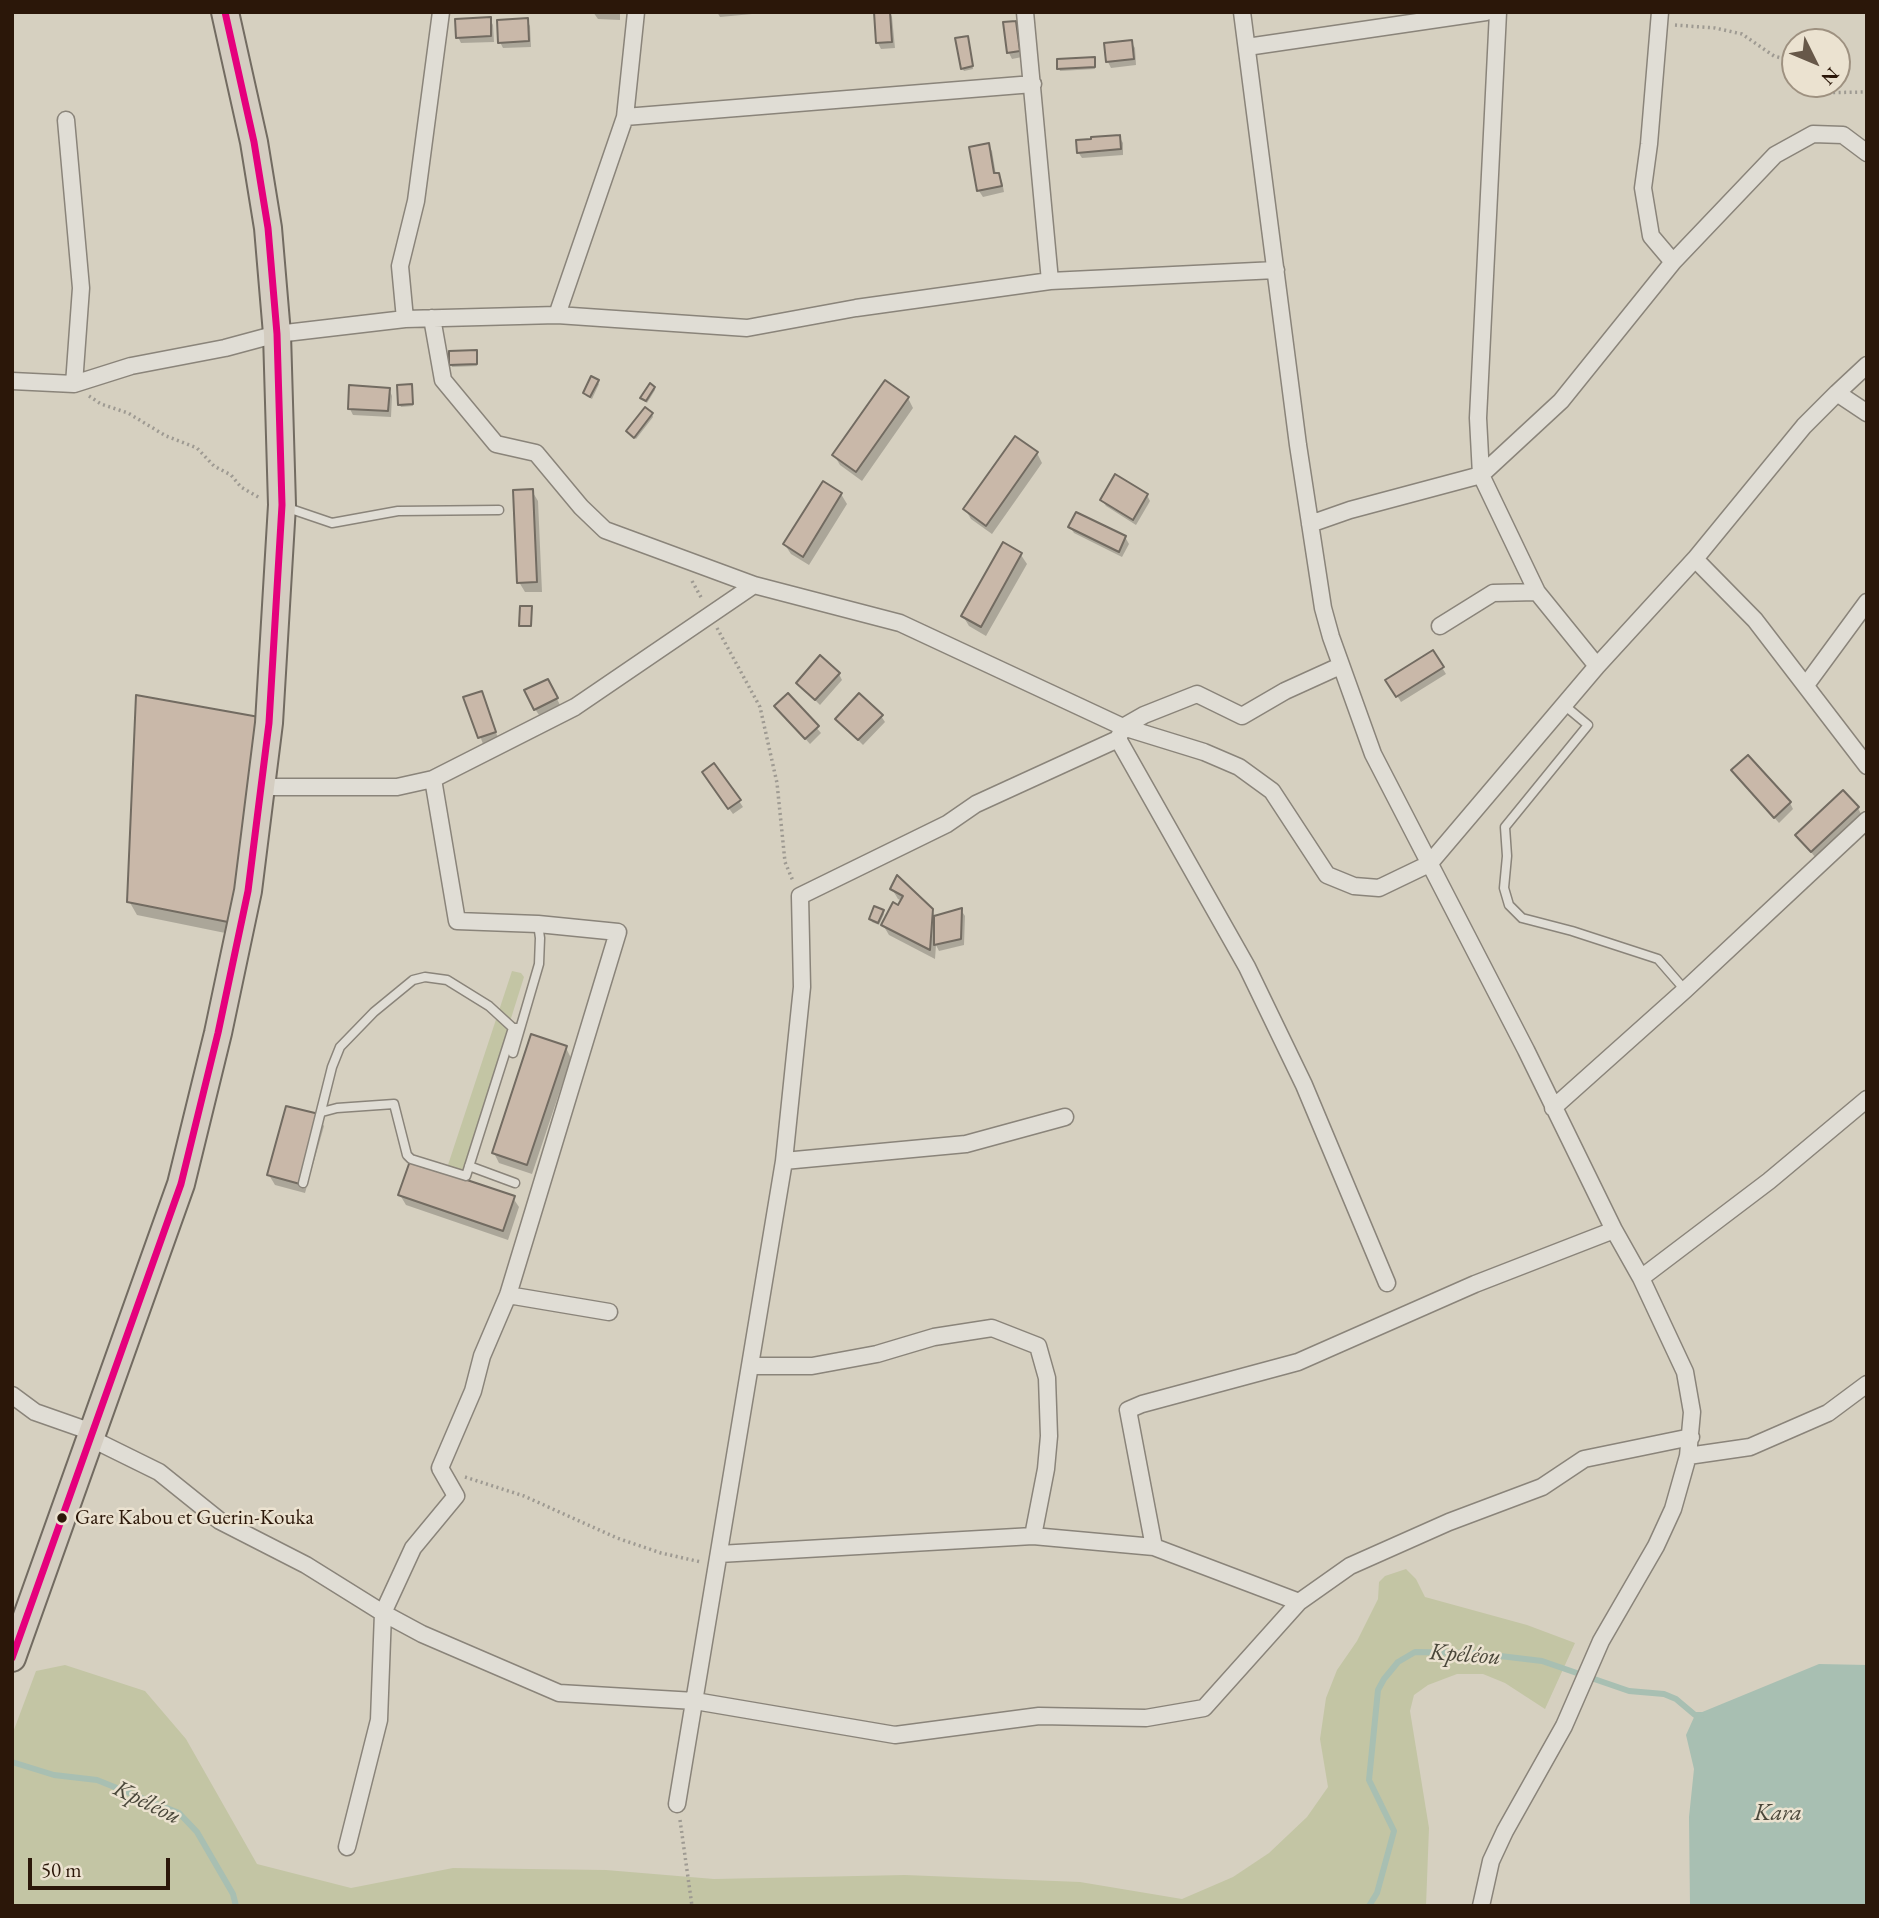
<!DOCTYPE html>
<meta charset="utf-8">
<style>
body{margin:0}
#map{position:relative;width:1879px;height:1918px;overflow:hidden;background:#d6d0c0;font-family:"EB Garamond",serif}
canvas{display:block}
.frame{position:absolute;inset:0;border:14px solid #2b1709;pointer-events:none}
.north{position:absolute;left:1781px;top:28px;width:70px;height:70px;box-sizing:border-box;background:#ebe2d0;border:2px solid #9e9180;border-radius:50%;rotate:133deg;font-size:19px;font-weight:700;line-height:28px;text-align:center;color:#2b1709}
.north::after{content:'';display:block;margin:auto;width:24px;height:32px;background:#675849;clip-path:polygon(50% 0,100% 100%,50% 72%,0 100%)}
.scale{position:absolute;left:28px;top:1858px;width:142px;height:32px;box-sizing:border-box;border:4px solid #2b1709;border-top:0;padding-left:9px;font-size:21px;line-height:24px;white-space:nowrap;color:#2b1709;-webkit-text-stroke:5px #ebe2d0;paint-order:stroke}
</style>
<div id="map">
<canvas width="1879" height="1918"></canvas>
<div class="frame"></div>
<div class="north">N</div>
<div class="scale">50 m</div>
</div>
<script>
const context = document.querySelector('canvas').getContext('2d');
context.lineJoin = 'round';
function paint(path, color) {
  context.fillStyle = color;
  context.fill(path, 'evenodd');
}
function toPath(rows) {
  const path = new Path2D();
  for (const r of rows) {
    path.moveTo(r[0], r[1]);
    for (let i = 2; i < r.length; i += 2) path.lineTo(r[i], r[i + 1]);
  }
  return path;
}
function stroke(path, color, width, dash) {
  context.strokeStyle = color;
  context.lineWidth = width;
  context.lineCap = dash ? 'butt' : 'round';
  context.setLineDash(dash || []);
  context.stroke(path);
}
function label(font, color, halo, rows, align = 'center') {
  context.font = font + ' "EB Garamond",serif';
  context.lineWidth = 5;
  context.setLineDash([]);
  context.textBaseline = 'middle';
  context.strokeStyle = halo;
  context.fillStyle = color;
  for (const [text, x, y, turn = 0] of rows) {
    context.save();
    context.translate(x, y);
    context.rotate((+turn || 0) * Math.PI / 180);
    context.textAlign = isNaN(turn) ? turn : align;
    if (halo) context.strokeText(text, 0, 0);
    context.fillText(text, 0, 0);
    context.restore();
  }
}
paint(toPath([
 [512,971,521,973,524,977,463,1171,458,1172,447,1168],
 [1406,1569,1416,1579,1425,1597,1527,1625,1575,1643,1545,1709,1505,1683,1483,1674,1457,1674,1428,1685,1414,1695,1410,1711,1429,1828,1426,1906,12,1906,12,1735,36,1671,65,1665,145,1691,186,1739,257,1864,351,1888,453,1868,606,1870,714,1879,905,1875,1080,1882,1182,1899,1233,1877,1269,1853,1307,1817,1328,1787,1320,1739,1326,1698,1337,1670,1357,1641,1378,1599,1379,1582,1385,1576]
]), '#c3c5a4');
paint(toPath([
 [1819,1664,1867,1665,1867,1906,1690,1906,1689,1817,1694,1769,1686,1735,1695,1715]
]), '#a8bfb2');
paint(toPath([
 [593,12,620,12,620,20,598,19],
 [717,12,752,12,752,14,720,17],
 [875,12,890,12,892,17,895,48,881,49,878,43],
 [490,19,493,25,494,42,461,43,458,37],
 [527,20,530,26,531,47,503,48,500,42],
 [1015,23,1018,29,1022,57,1012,59,1009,53],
 [968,40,973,69,964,71,962,68],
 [1131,42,1135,48,1136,65,1111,68,1108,62,1106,45],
 [1094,58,1095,69,1060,71,1059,68],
 [1119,136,1123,143,1123,155,1082,158,1078,152],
 [988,145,992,151,996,175,998,174,1002,181,1004,192,983,197,979,191],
 [476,352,477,366,452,367,451,364],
 [597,382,599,384,592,399,586,396,585,393],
 [411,386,413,406,401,407,400,405],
 [654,388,655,390,647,403,644,401,642,398],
 [389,389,392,396,391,417,353,415,350,409],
 [908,398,913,408,862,481,840,465,834,455],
 [652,414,653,417,636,439,629,434,628,432],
 [1037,453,1042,463,992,534,971,519,965,509],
 [532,491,538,501,542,592,525,592,519,582],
 [841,494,847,504,809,565,791,554,785,545],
 [1147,495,1150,501,1136,525,1106,506,1102,500],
 [1070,527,1125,537,1129,544,1122,557,1074,533],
 [1021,555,1027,564,986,636,969,626,963,616],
 [1433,653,1446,674,1401,702,1388,681],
 [839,674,842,680,820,705,798,683],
 [551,687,560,705,539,715,535,709],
 [788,695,821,733,810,744,776,706],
 [466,698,484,699,498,738,483,744],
 [881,716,885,722,863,745,837,719],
 [258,718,240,936,137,915,129,901],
 [1733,771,1790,803,1793,809,1779,823],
 [707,779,739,801,743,807,733,814],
 [1858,808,1861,814,1815,857,1797,835],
 [892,889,932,910,936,918,961,910,965,916,964,945,939,951,936,945,935,959,889,935,883,925,902,901,898,899],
 [882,911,884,914,879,925,872,922,871,919],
 [566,1048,571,1058,532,1174,499,1163,494,1153],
 [318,1116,324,1126,305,1193,275,1185,269,1175],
 [400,1195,513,1198,519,1207,508,1240,406,1205]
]), '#0003');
stroke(toPath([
 [12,1762,54,1775,97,1780,179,1813,197,1832,233,1894,236,1906],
 [1369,1906,1377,1893,1394,1831,1369,1780,1378,1690,1384,1679,1398,1662,1415,1652,1475,1653,1542,1661,1629,1691,1664,1694,1676,1699,1695,1715,1701,1715]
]), '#a8bfb2', 6);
const building = toPath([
 [874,12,890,12,892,42,876,43,874,12],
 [491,17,491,36,456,38,455,19,491,17],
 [528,18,529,41,498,43,497,20,528,18],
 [1016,21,1020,51,1007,53,1003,22,1016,21],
 [968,36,973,66,961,69,955,38,968,36],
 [1132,40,1134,59,1106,62,1104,43,1132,40],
 [1095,57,1095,67,1057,69,1057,59,1095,57],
 [1120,135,1121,149,1077,153,1076,140,1091,139,1091,137,1120,135],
 [989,143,994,173,999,173,1002,186,977,191,969,147,989,143],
 [477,350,477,364,449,365,449,351,477,350],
 [591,376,599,380,590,397,583,393,591,376],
 [885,380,909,397,856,472,832,455,885,380],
 [650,383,655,387,646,401,640,398,650,383],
 [412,384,413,404,398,405,397,385,412,384],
 [349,385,390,388,388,411,348,409,349,385],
 [645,407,653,413,634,438,626,431,645,407],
 [1015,436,1038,452,986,526,963,509,1015,436],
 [1115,474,1148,494,1133,520,1100,500,1115,474],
 [823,481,842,493,803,557,783,544,823,481],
 [533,489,537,582,517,583,513,490,533,489],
 [1076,512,1126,536,1119,552,1068,527,1076,512],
 [1003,542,1022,553,981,627,961,616,1003,542],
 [520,606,532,606,531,626,519,626,520,606],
 [1433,650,1444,667,1396,697,1385,680,1433,650],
 [820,655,840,673,815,700,796,683,820,655],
 [548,679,558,698,534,710,524,690,548,679],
 [482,691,496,732,478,738,463,697,482,691],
 [788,693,819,726,805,739,774,706,788,693],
 [859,693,883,715,858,740,835,719,859,693],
 [136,695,259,717,233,923,127,902,136,695],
 [1748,755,1791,802,1774,818,1731,770,1748,755],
 [714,763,741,800,728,809,702,772,714,763],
 [1843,790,1859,807,1811,852,1795,835,1843,790],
 [897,875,933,909,930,950,881,925,893,902,898,905,903,896,890,889,897,875],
 [874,906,884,910,878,923,869,919,874,906],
 [962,908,961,939,934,945,934,916,962,908],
 [531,1034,567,1046,527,1165,492,1153,531,1034],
 [286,1106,319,1114,300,1184,267,1175,286,1106],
 [410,1161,515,1196,503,1231,398,1195,410,1161]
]);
paint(building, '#c9b8a9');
stroke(building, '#726b61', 2);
const service = toPath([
 [285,507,332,523,398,511,499,510],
 [1564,705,1588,725,1505,827,1507,856,1504,888,1509,905,1522,918,1572,931,1658,959,1685,990],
 [513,1053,539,964,540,938,538,924],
 [322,1112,337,1108,394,1104,407,1155,411,1159,466,1176,513,1028],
 [469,1166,515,1183],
 [303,1183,332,1067,340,1047,374,1012,413,980,425,977,447,980,489,1006,513,1028,520,1028]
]);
const minor = toPath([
 [1025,12,1050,281],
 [1242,12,1298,445,1323,608,1331,637,1373,754,1526,1050,1614,1230,1641,1278,1685,1372,1692,1412,1688,1456,1673,1509,1656,1546,1601,1641,1564,1726,1505,1831,1491,1861,1481,1906],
 [1498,12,1478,418,1481,475,1537,592,1597,666],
 [1660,12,1649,144,1643,188,1651,236,1673,262],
 [1247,47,1486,12],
 [625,117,1033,84],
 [66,120,81,288,74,384],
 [557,315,625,117,636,12],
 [432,318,443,380,496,444,536,453,581,507,605,530,754,585,900,623,1123,727,1204,752,1239,767,1272,791,1327,875,1354,886,1379,888,1429,864,1597,666,1695,559,1804,426,1837,393,1867,413],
 [405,319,400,266,416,201,441,12],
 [12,381,74,384,131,366,225,348,277,334,405,319,557,315,747,328,856,308,1050,281,1276,270],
 [1837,393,1867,365],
 [1310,524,1350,510,1481,475,1561,401,1673,262,1775,155,1813,134,1843,135,1867,153],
 [1695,559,1755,620,1867,766],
 [1440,626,1493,593,1537,592],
 [1806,685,1867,602],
 [1118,739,1247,967,1304,1085,1387,1283],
 [261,787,397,787,433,779,575,707,754,585],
 [1553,1108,1685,990,1867,820],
 [784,1161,966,1144,1065,1117],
 [1641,1278,1769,1181,1867,1099],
 [508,1295,609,1312],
 [750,1366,812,1366,877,1354,934,1337,992,1328,1038,1346,1047,1378,1049,1436,1046,1469,1033,1536],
 [12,1395,35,1412,92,1432],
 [90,1438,159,1472,220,1521,306,1565,383,1613,422,1634,559,1693,695,1701,895,1735,1039,1716,1146,1718,1204,1708,1299,1602,1350,1566,1449,1522,1542,1487,1584,1459,1691,1437],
 [1688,1456,1750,1447,1828,1413,1867,1384],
 [1154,1547,1128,1410,1142,1404,1298,1362,1475,1284,1614,1230],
 [719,1554,1033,1536,1154,1547,1299,1602],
 [677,1804,784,1161,802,987,800,896,947,824,976,804,1118,739,1123,727,1144,715,1197,694,1242,716,1285,691,1340,666],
 [347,1847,379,1720,383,1613,413,1548,456,1496,440,1468,473,1391,482,1356,508,1295,618,932,538,924,457,921,433,779]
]);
const primary = toPath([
 [12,1658,181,1184,218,1033,248,891,269,723,282,505,277,334,268,228,254,142,225,12]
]);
stroke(service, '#8a847a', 11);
stroke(minor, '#8a847a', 19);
stroke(primary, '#726b61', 30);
stroke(toPath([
 [1675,25,1715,28,1742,34,1774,56,1795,62],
 [1806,84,1810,93,1867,92],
 [89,396,101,404,128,413,166,436,197,448,214,466,231,475,241,487,260,498],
 [692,581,702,599],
 [717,628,760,707,777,783,785,862,793,881],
 [465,1477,524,1496,617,1538,661,1553,701,1562],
 [680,1820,692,1906]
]), '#9e9a92', 3.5, [2, 3.5]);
stroke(service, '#e0ddd5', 8);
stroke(minor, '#e0ddd5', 16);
stroke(primary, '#d4cdc1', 26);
stroke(toPath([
 [12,1658,181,1184,218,1033,248,891,269,723,282,505,277,334,268,228,254,142,225,12]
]), '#e5007d', 7);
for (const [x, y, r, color] of [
 [62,1518,6,"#2b1709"]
]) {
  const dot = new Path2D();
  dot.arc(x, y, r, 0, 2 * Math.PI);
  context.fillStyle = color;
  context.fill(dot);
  stroke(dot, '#ebe2d0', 2.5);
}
label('21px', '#2b1709', '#ebe2d0', [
 ["Gare Kabou et Guerin-Kouka",75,1518]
], 'left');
label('italic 24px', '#4a473a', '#ebe2d0', [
 ["Kpéléou",1465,1655,4],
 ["Kpéléou",147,1803,26],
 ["Kara",1778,1813]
]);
</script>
